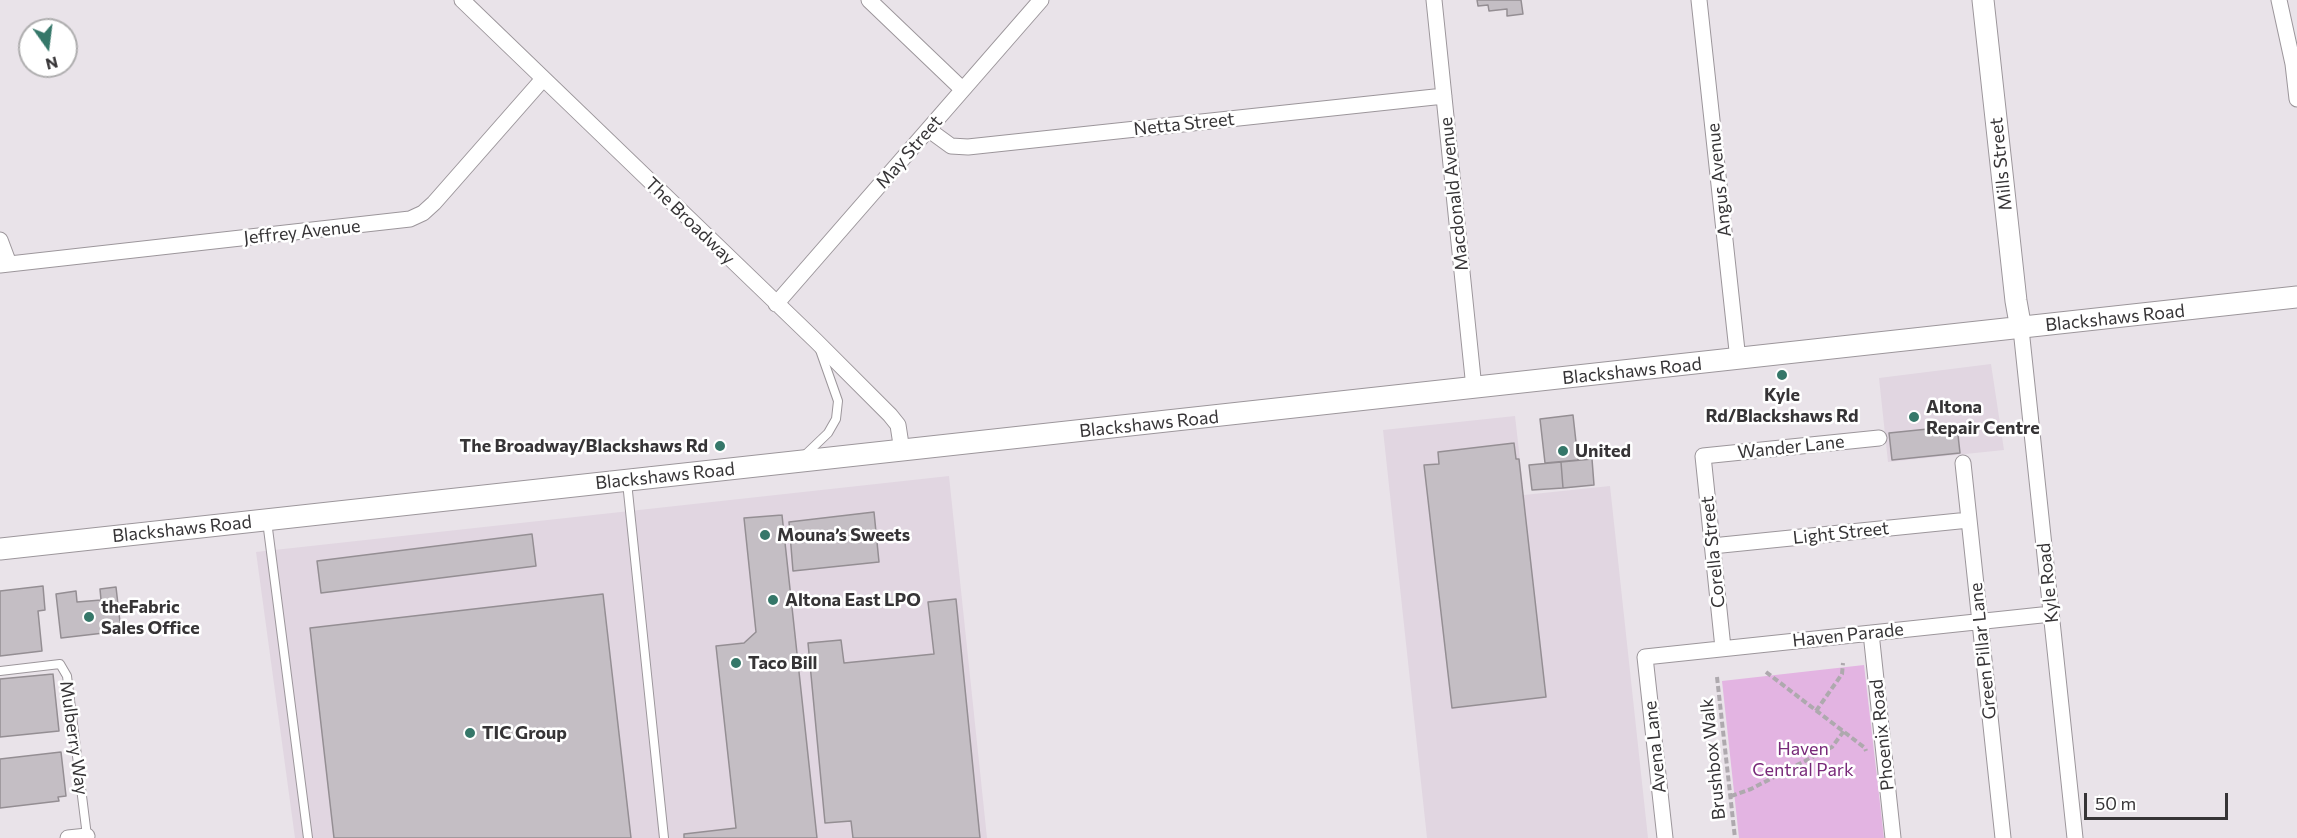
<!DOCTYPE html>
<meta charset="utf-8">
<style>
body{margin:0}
#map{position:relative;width:2297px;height:838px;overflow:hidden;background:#e9e3e9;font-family:Commissioner,sans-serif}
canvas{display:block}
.north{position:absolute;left:18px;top:18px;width:60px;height:60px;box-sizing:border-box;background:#fff;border:2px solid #afaeaf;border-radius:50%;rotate:166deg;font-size:16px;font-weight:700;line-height:24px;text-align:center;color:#363436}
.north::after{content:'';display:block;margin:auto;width:21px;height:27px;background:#357769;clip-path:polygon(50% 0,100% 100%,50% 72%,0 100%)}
.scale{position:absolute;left:2084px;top:793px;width:144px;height:27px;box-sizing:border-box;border:3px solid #363436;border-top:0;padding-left:8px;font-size:18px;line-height:21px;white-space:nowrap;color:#363436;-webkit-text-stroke:4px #fff;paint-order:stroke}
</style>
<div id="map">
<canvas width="2297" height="838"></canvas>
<div class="north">N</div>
<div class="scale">50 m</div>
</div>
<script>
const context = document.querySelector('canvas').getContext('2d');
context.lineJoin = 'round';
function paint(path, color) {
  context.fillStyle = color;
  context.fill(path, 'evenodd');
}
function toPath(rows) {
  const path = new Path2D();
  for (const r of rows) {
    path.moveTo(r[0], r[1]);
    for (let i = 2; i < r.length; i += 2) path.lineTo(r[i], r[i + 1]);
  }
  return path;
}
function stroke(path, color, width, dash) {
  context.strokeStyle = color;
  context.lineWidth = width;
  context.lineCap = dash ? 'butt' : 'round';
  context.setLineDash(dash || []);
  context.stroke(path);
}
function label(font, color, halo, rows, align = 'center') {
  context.font = font + ' Commissioner,sans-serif';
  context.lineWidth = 5;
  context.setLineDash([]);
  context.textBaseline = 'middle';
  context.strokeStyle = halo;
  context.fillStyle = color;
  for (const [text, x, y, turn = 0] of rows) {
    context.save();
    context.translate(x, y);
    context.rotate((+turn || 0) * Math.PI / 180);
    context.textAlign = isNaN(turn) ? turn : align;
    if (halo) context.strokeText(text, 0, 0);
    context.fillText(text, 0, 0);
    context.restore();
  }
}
paint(toPath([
 [1991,364,2004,450,1888,462,1879,378],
 [1515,416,1524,495,1610,486,1648,838,1427,838,1383,430],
 [949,476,987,838,295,838,256,552]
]), '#e1d6e1');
paint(toPath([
 [1864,665,1884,838,1739,838,1722,681]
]), '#e3b4e2');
const building = toPath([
 [1477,0,1521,0,1523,14,1507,16,1507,9,1489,11,1488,5,1478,6,1477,0],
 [1573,415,1578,460,1545,463,1540,419,1573,415],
 [1957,426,1960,453,1892,460,1889,433,1957,426],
 [1514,443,1516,459,1519,459,1546,697,1452,708,1424,465,1439,464,1438,452,1514,443],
 [1592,459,1594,485,1563,488,1561,462,1592,459],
 [1561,462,1563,488,1532,490,1529,465,1561,462],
 [874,512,879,562,793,571,789,522,874,512],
 [782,515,817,838,684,838,684,834,736,828,716,646,744,643,756,632,744,518,782,515],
 [532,534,536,566,321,593,317,561,532,534],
 [43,586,45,610,38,611,42,651,0,656,0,591,43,586],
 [116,587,121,631,61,638,56,594,76,591,77,602,101,600,100,589,116,587],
 [603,594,631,838,334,838,310,628,603,594],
 [956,599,980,838,853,838,851,821,825,823,808,643,841,640,844,663,934,654,928,602,956,599],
 [53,674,59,731,0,737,0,679,53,674],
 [61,752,66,796,58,797,59,801,0,808,0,759,61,752]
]);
paint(building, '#c4bec4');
stroke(building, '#948e93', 1.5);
const lane = toPath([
 [805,455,828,433,836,419,838,401,820,350],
 [627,482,664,838],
 [267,521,308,838],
 [0,671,60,664,67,676,87,836]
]);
const street = toPath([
 [462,0,816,341,890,415,898,425,902,451],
 [869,0,962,89],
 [1434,0,1474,388],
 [1699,0,1738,360],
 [2279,0,2293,64,2297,99],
 [929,130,951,146,968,147,1444,96],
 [0,240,9,264],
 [0,265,410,219,423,213,434,203,543,79],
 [776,304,1041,0],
 [2021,329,2075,838],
 [1963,463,2003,838],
 [1712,546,1969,520],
 [1871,633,1893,838],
 [1723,648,1703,456,1879,438],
 [68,838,87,836],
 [1665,838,1645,657,2051,614]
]);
const secondary = toPath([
 [1983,0,2016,301,2021,329],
 [0,549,2297,297]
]);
stroke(lane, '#9c969b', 10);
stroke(street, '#9c969b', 17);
stroke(secondary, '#9c969b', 23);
stroke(toPath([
 [1766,672,1865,748,1866,751],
 [1717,677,1735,838],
 [1816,711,1842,674,1843,663],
 [1731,796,1751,789,1832,747,1844,731]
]), '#aea9ae', 4, [6, 3]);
stroke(lane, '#fff', 8);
stroke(street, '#fff', 15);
stroke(secondary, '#fff', 21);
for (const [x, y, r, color] of [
 [1782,375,6,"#357769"],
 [1914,417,6,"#357769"],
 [720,446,6,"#357769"],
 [1563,451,6,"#357769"],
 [765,535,6,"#357769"],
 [773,600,6,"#357769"],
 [89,617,6,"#357769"],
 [736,663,6,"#357769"],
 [470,733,6,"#357769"]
]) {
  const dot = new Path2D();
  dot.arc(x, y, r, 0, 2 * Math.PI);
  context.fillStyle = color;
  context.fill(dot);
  stroke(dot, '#fff', 2);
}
label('18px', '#363436', '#fff', [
 ["Netta Street",1184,124,-6],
 ["May Street",909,152,-49],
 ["Mills Street",2001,164,-96],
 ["Angus Avenue",1719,180,-96],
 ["Macdonald Avenue",1454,194,-96],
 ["The Broadway",690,221,44],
 ["Jeffrey Avenue",302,232,-6],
 ["Blackshaws Road",2115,318,-6],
 ["Blackshaws Road",1632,371,-6],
 ["Blackshaws Road",1149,424,-6],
 ["Wander Lane",1791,447,-6],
 ["Blackshaws Road",665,476,-6],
 ["Blackshaws Road",182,529,-6],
 ["Light Street",1841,533,-6],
 ["Corella Street",1713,552,-96],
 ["Kyle Road",2048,583,-96],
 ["Haven Parade",1848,635,-6],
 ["Green Pillar Lane",1983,651,-96],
 ["Phoenix Road",1882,735,-96],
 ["Mulberry Way",74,738,82],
 ["Avena Lane",1655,747,-96],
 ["Brushbox Walk",1713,759,-96]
]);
label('bold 18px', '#363436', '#fff', [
 ["Kyle",1782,395,"center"],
 ["Rd/Blackshaws Rd",1782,416,"center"],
 ["Altona",1926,407],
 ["Repair Centre",1926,428],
 ["The Broadway/Blackshaws Rd",708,446,"right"],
 ["United",1575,451],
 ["Mouna’s Sweets",777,535],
 ["Altona East LPO",785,600],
 ["theFabric",101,607],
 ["Sales Office",101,628],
 ["Taco Bill",748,663],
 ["TIC Group",482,733]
], 'left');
label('18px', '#782979', '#fff', [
 ["Haven",1803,749],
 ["Central Park",1803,770]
]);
</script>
